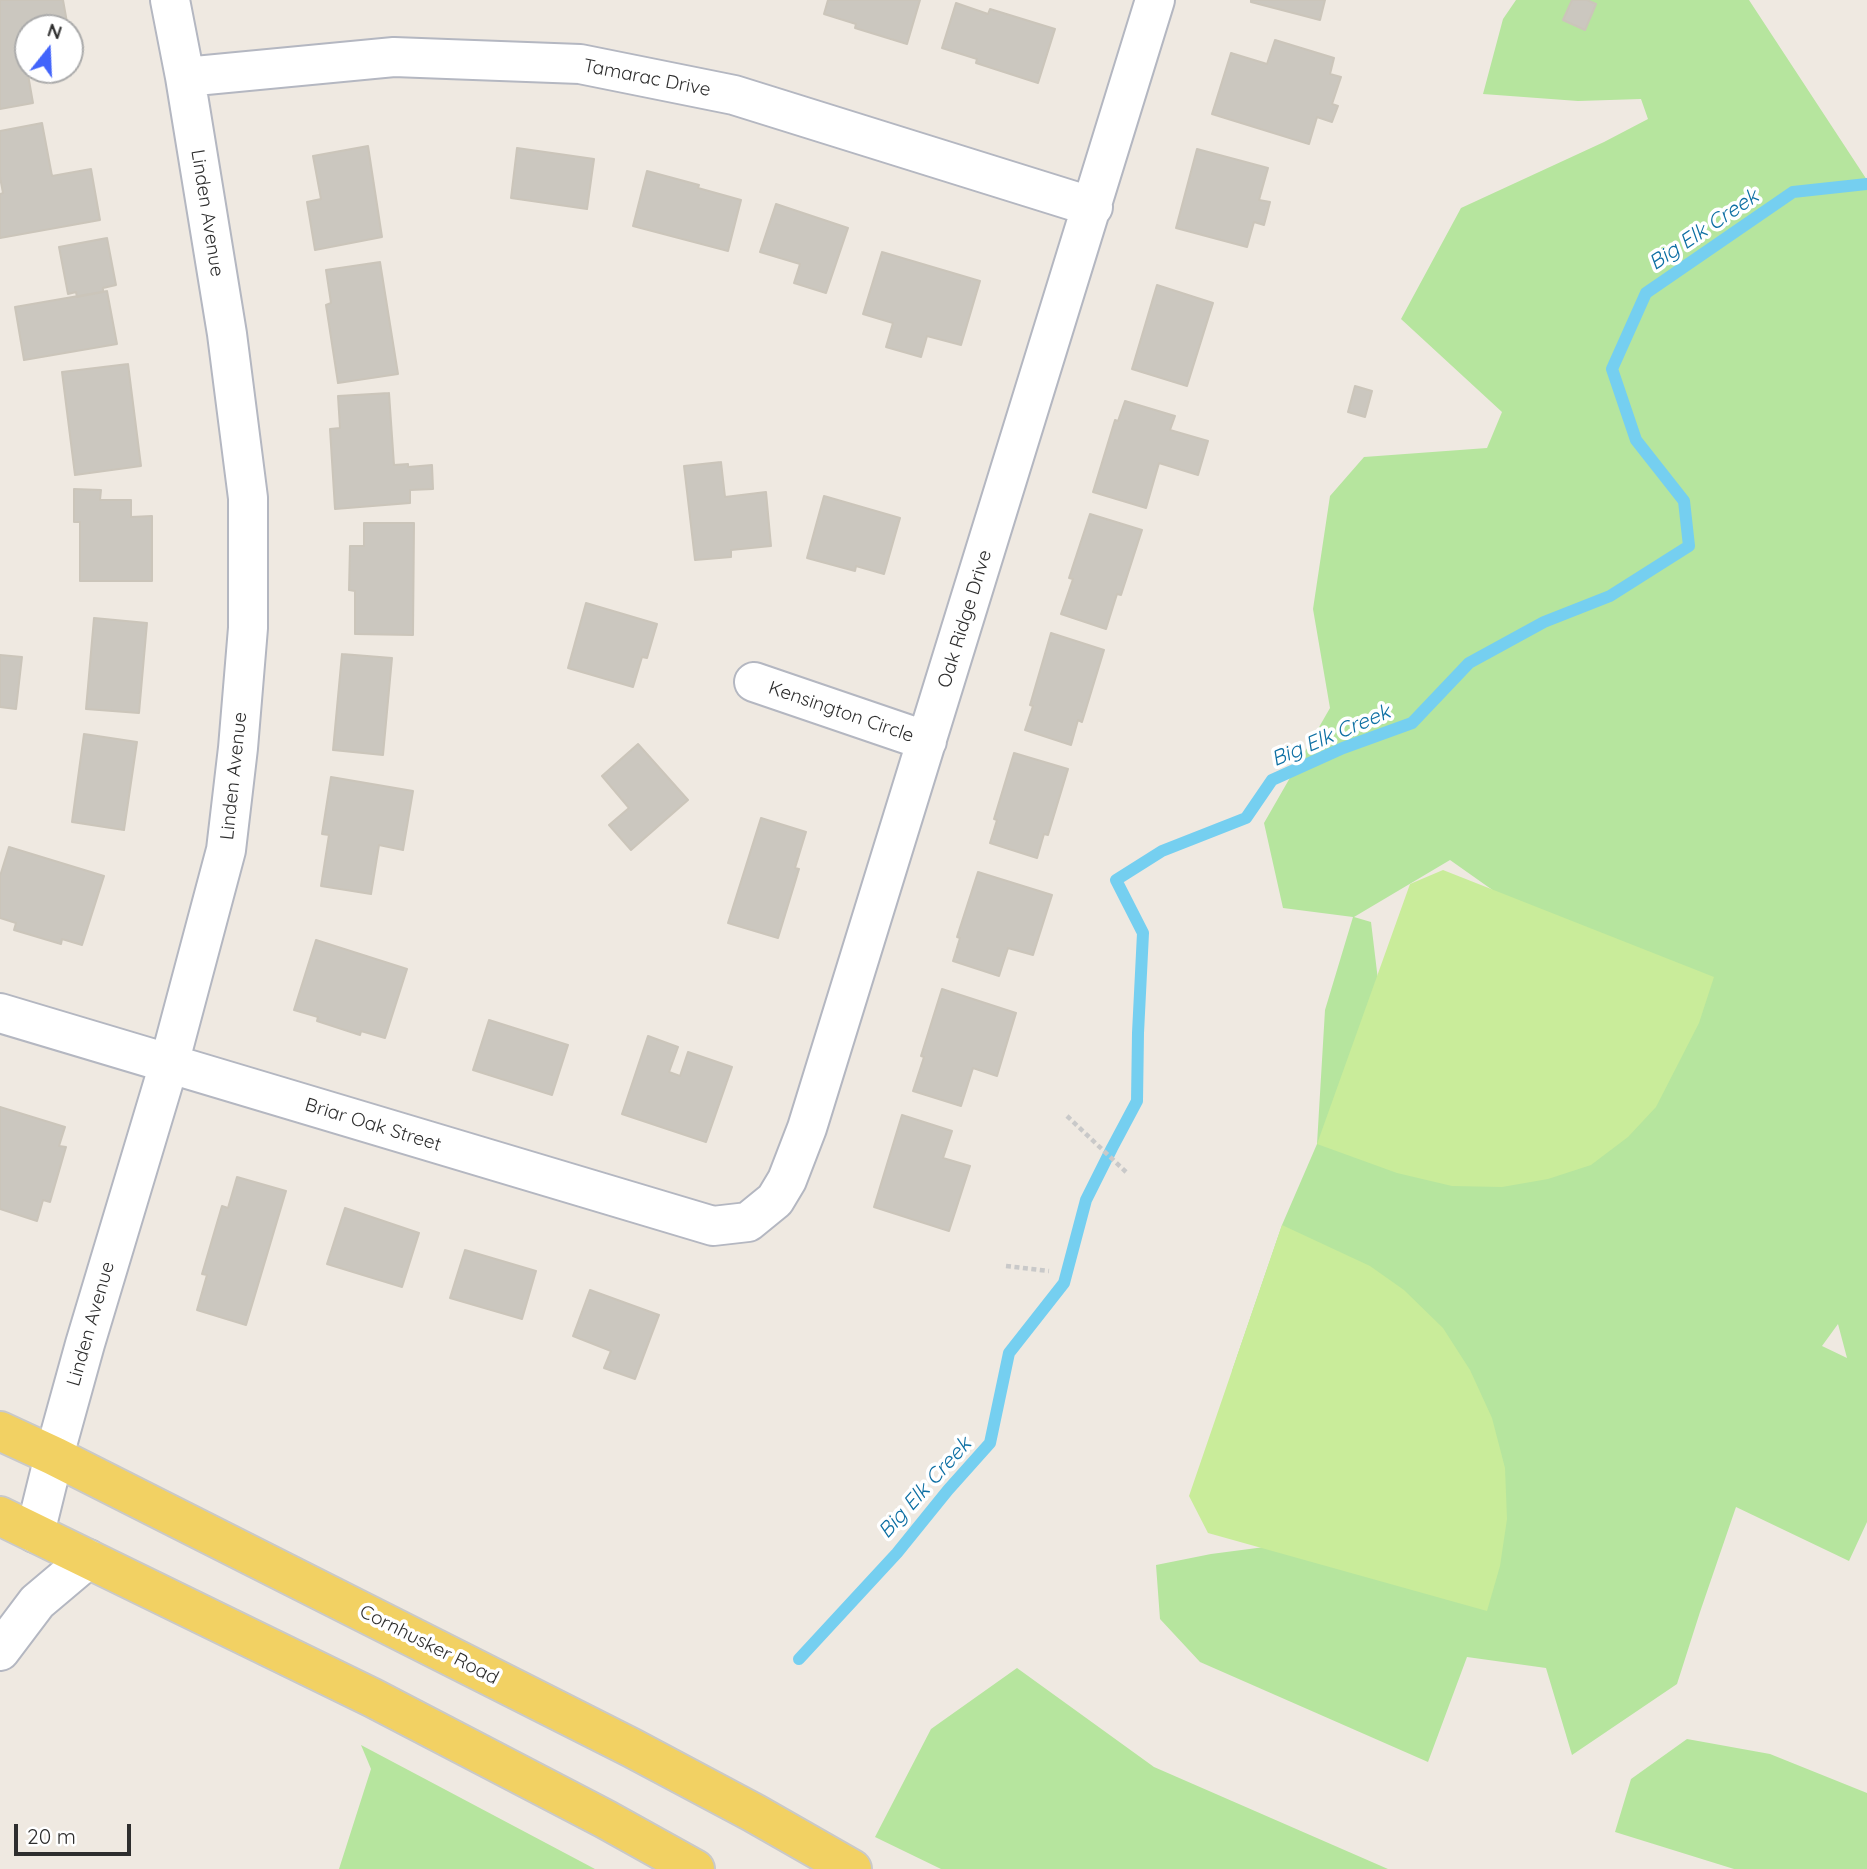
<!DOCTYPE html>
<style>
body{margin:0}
#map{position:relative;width:1867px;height:1869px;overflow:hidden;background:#efe9e1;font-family:Quicksand,sans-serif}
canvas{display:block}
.north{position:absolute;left:14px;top:14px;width:70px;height:70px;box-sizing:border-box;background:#fff;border:2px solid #ababab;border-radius:50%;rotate:18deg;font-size:19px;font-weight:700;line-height:28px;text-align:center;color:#2e2e2e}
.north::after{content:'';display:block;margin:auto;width:24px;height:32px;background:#4264fb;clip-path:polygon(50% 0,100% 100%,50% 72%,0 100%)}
.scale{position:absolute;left:14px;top:1824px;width:117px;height:32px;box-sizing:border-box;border:4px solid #2e2e2e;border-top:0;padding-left:9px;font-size:21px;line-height:24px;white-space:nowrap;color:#2e2e2e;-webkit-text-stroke:5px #fff;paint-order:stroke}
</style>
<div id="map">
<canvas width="1867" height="1869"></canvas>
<div class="north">N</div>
<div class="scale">20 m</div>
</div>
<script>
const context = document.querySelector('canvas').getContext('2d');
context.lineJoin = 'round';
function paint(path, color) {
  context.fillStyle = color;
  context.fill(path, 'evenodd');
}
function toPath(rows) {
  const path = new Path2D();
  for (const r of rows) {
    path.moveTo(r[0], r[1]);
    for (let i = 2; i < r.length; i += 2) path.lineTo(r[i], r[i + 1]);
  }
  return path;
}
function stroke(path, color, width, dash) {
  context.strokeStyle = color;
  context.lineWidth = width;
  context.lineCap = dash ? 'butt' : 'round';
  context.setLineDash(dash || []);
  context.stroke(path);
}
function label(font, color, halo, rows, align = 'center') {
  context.font = font + ' Quicksand,sans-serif';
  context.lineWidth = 7;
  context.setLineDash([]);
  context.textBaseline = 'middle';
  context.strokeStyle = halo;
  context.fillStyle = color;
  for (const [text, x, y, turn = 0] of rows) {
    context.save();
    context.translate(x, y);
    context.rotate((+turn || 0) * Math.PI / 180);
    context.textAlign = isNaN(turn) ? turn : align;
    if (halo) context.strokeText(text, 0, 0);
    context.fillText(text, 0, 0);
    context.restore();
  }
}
paint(toPath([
 [1516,0,1749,0,1867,180,1867,1522,1849,1561,1736,1507,1700,1612,1677,1684,1572,1755,1546,1668,1467,1657,1428,1762,1200,1662,1160,1619,1156,1565,1211,1554,1326,1539,1232,1371,1282,1225,1317,1144,1325,1010,1353,917,1283,908,1264,823,1330,708,1313,609,1330,496,1364,457,1487,448,1502,412,1401,319,1461,208,1604,142,1648,119,1641,99,1578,101,1483,94,1503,19],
 [1450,860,1552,932,1381,1005,1371,922,1354,917],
 [1838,1324,1847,1358,1822,1346],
 [1017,1668,1154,1767,1388,1869,941,1869,875,1837,931,1729],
 [1687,1739,1770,1754,1867,1793,1867,1869,1734,1869,1615,1832,1631,1779],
 [361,1745,595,1869,339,1869,371,1769]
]), '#b6e59e');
paint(toPath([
 [1443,870,1714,977,1699,1023,1656,1107,1628,1137,1591,1165,1548,1179,1502,1187,1452,1186,1397,1173,1317,1144,1410,884],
 [1282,1225,1370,1266,1404,1290,1443,1328,1470,1370,1492,1418,1505,1468,1507,1519,1500,1566,1487,1611,1208,1533,1189,1496]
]), '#c9ec9a');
stroke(toPath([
 [799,1659,897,1553,948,1490,990,1443,1009,1353,1064,1283,1086,1200,1112,1148,1137,1101,1138,1033,1143,933,1116,880,1162,851,1246,818,1272,780,1343,748,1412,723,1469,663,1544,622,1610,596,1689,546,1684,501,1636,440,1612,369,1646,293,1793,192,1867,184]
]), '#75cff0', 12);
const building = toPath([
 [0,0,63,0,68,28,28,28,28,45,23,46,33,103,0,109,0,0],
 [828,0,920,0,907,44,855,28,856,24,824,14,828,0],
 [1251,0,1325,0,1320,20,1251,2,1251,0],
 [1572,0,1587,0,1596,4,1585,30,1563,20,1572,0],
 [956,3,988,14,990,9,1055,29,1038,83,976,63,977,59,942,48,956,3],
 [1275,40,1334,58,1330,74,1341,77,1332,104,1338,106,1332,122,1317,117,1309,144,1212,114,1231,53,1267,64,1275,40],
 [42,123,52,176,91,169,100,220,0,238,0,194,3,193,0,177,0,131,42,123],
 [368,146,382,237,315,250,307,202,321,199,313,156,368,146],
 [517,148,594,159,587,209,511,198,517,148],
 [1197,149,1268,168,1259,200,1270,202,1264,225,1254,222,1247,247,1176,228,1197,149],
 [647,171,699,185,698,188,741,200,728,251,633,226,647,171],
 [776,204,848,228,826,293,794,283,800,264,760,252,776,204],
 [107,238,116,285,103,288,103,292,77,297,76,292,68,294,59,247,107,238],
 [882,252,980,281,961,345,927,336,921,357,886,347,893,323,863,314,882,252],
 [380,262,398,374,338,383,326,305,331,303,326,270,380,262],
 [1157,285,1213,303,1187,386,1132,369,1157,285],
 [107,291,117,344,24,360,15,307,107,291],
 [128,364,141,466,75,475,62,372,128,364],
 [1355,386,1372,391,1365,417,1348,412,1355,386],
 [389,393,394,465,408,464,408,467,432,465,433,489,410,490,410,503,335,509,330,429,340,428,338,396,389,393],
 [1125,401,1175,416,1170,430,1208,441,1198,475,1159,463,1146,508,1093,492,1115,420,1118,421,1125,401],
 [721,462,725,497,766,492,771,546,731,550,731,557,695,560,684,466,721,462],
 [74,489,101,490,100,500,131,500,131,517,152,516,152,581,80,581,80,522,74,522,74,489],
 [824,496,900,518,884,574,856,566,855,571,807,558,824,496],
 [1090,514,1142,530,1121,595,1117,594,1106,629,1061,614,1073,579,1069,578,1090,514],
 [364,523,414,523,413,635,355,634,355,591,349,590,350,546,364,546,364,523],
 [586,603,657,624,647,658,642,657,633,687,568,668,586,603],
 [94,618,147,623,139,713,86,709,94,618],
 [1051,633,1104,650,1082,722,1078,720,1071,745,1025,730,1033,706,1030,705,1051,633],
 [342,654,392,658,383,755,333,750,342,654],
 [0,655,22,657,16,709,0,707,0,655],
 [84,734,137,742,124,830,72,822,84,734],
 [638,744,688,800,631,850,609,825,629,808,602,776,638,744],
 [1014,753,1068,769,1048,835,1044,834,1037,858,990,843,997,820,994,819,1014,753],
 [331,777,413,791,403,850,379,845,371,894,321,886,329,835,322,834,331,777],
 [761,818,806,832,795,868,799,869,778,938,728,923,761,818],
 [9,847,104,876,82,945,62,939,61,944,14,930,16,923,0,918,0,876,9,847],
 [978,872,1052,895,1033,955,1008,948,999,976,953,961,960,938,957,937,978,872],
 [316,940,407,969,385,1038,361,1031,360,1035,317,1021,318,1017,294,1010,316,940],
 [942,989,1016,1013,997,1076,973,1068,961,1106,913,1091,924,1057,921,1056,942,989],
 [489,1020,568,1045,552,1095,473,1070,489,1020],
 [648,1036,678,1047,669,1072,680,1076,688,1052,732,1067,706,1142,622,1114,648,1036],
 [0,1107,65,1127,59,1146,66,1147,50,1202,43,1200,37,1221,0,1209,0,1107],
 [902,1115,952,1131,943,1158,970,1166,949,1231,874,1207,902,1115],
 [237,1177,286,1191,246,1325,197,1310,207,1275,202,1274,222,1206,228,1208,237,1177],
 [345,1208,419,1233,402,1287,327,1264,345,1208],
 [465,1250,536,1271,522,1319,450,1298,465,1250],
 [590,1290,659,1315,635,1379,604,1368,611,1351,573,1336,590,1290]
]);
paint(building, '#cbc7bf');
stroke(building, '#cbc5ba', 2);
const minor = toPath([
 [185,77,394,57,580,64,734,95,1093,207],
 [754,682,927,741],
 [0,1013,713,1226,748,1222,775,1200,787,1180,807,1128,1155,0],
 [35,1533,54,1456,85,1344,169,1064,226,850,238,748,248,628,248,498,227,334,185,77,170,0],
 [0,1651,37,1602,88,1559]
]);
const major = toPath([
 [0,1431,54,1456,632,1748,754,1813,852,1869],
 [0,1516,373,1698,605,1819,695,1869]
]);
stroke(minor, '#b4b7c1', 42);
stroke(major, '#c9c9c9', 42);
stroke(toPath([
 [1067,1116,1126,1172],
 [1006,1266,1049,1271]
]), '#c9c9c9', 4.5, [5, 3.5]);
stroke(minor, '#fff', 38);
stroke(major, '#f2d163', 38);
label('19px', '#2e2e2e', '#fff', [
 ["Tamarac Drive",647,78,11],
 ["Linden Avenue",207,213,81],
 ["Oak Ridge Drive",965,619,-73],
 ["Kensington Circle",841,712,19],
 ["Linden Avenue",234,776,-84],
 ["Briar Oak Street",373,1125,17],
 ["Linden Avenue",91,1324,-74],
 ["Cornhusker Road",429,1645,27]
]);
label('italic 21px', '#0d6fa3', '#fff', [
 ["Big Elk Creek",1704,230,-34],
 ["Big Elk Creek",1331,736,-23],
 ["Big Elk Creek",925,1488,-48]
]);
</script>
